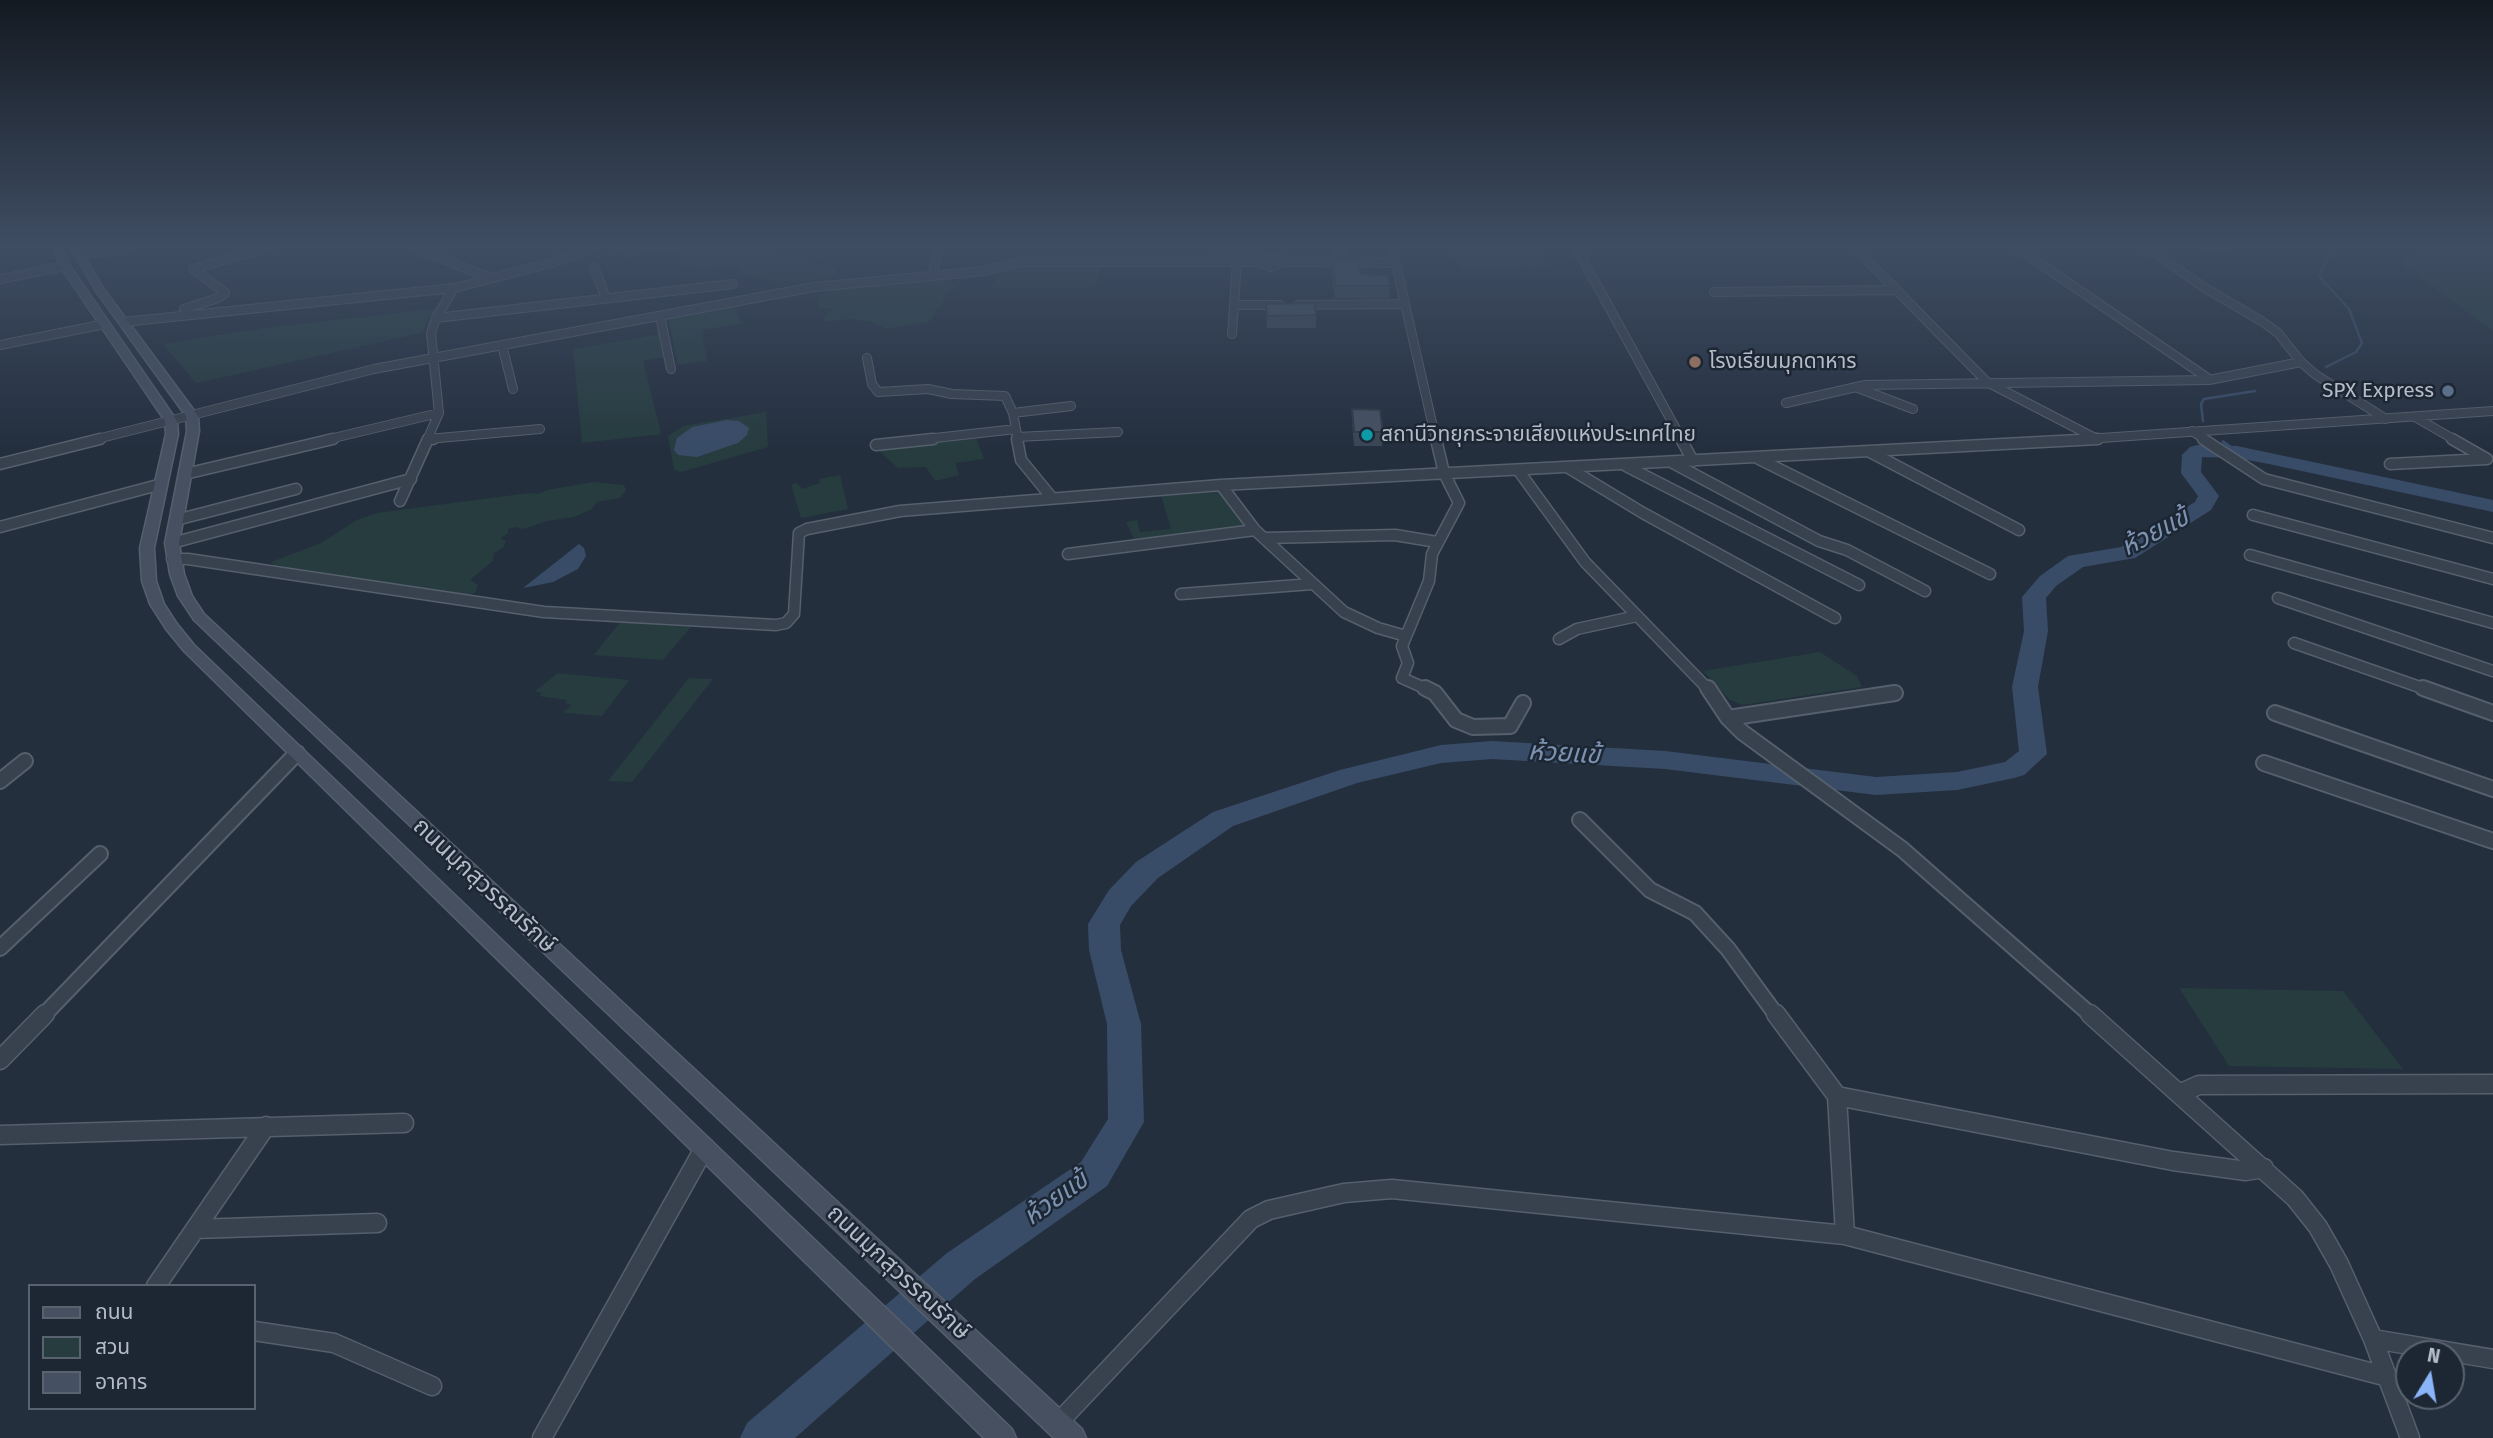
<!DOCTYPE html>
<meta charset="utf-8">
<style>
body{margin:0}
#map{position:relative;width:2493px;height:1438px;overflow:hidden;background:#242f3e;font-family:"Fira Sans","Noto Sans Thai",sans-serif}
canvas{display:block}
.legend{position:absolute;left:28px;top:1284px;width:228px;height:126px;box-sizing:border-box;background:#1d2633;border:2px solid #59626f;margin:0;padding:9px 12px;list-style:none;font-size:21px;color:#b4bcc9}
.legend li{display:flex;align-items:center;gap:14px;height:35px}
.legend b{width:35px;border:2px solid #59626f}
.north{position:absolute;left:2395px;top:1340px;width:70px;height:70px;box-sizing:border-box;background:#1d2633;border:2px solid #59626f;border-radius:50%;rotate:11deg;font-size:19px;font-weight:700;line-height:28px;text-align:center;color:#b4bcc9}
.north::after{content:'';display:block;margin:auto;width:24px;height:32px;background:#8ab4f8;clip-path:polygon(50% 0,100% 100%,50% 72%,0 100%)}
</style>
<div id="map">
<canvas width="2493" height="1438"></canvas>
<ul class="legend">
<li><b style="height:9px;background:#465061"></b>ถนน</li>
<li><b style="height:19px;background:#263c3f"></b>สวน</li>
<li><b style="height:19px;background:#455162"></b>อาคาร</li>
</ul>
<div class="north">N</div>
</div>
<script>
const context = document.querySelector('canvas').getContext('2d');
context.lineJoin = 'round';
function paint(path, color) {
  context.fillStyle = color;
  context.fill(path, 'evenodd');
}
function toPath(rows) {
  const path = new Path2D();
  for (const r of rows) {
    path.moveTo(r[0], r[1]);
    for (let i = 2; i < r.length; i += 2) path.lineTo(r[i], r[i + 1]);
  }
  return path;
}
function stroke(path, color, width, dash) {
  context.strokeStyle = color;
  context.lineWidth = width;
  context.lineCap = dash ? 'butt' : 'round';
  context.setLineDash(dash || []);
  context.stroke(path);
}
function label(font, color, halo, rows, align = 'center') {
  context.font = font + ' "Fira Sans","Noto Sans Thai",sans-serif';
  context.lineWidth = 5;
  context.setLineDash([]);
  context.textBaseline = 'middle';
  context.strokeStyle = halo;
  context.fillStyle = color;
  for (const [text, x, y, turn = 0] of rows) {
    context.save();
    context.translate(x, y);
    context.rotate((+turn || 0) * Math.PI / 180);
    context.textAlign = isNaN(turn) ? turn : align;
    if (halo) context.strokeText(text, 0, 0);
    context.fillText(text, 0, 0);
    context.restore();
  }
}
paint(toPath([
 [614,247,779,247,771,252,835,268,835,275,829,279,799,282,763,280,743,273,735,264,699,270,681,263,680,255,648,253,629,257,613,253],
 [1211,247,1258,247,1258,253,1246,259,1213,260],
 [1452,247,1539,247,1550,268,1460,269],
 [2460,249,2493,254,2493,331,2400,263,2406,253],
 [1102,264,1095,287,1092,288,991,288,1004,268,1011,265],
 [948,278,956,288,944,296,942,306,935,310,935,315,927,323,886,329,870,321,850,319,829,321,824,320,826,314,834,309,819,307,817,301,819,295,837,288,865,289,880,284],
 [734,305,740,321,745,323,702,330,707,361,678,365,668,318],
 [440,308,429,318,422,333,196,383,163,344,264,328],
 [659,334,664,357,643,361,661,434,582,443,573,349],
 [766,412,768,447,681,472,674,470,668,436,683,426],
 [976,438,984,459,955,463,959,475,935,481,926,467,898,468,877,449],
 [840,475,848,509,801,518,791,484,797,483,802,489,820,483,819,479],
 [593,482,624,485,626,490,620,498,597,502,592,509,574,517,547,521,523,529,516,527,508,529,508,533,501,538,506,541,503,548,494,553,493,561,470,580,478,585,475,593,465,595,275,567,271,562,321,543,357,520,377,513,529,493,538,494,547,490],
 [1219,492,1246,527,1136,542,1126,522,1137,520,1140,532,1171,529,1161,496],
 [620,622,691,627,663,660,594,655],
 [1820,652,1857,676,1862,687,1742,705,1730,700,1703,671],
 [558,673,629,680,602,716,567,713,563,712,572,705,565,703,567,700,539,696,542,693,535,691],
 [689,678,713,679,632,782,608,781],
 [2179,988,2343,991,2403,1069,2229,1066]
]), '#263c3f');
paint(toPath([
 [727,420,739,421,749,428,747,435,738,443,697,457,678,455,674,450,677,438,692,427],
 [579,544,584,548,586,556,578,569,553,582,523,588]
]), '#394c67');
stroke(toPath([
 [2326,367,2356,352,2362,343,2349,309,2319,276,2334,247],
 [2203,421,2201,404,2204,399,2255,391]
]), '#394c67', 2.5);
stroke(toPath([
 [2223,442,2237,452]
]), '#394c67', 3.5);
paint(toPath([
 [2197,445,2237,446,2493,500,2493,512,2269,464,2237,458,2202,457,2201,472,2219,496,2211,510,2135,558,2083,567,2056,586,2046,598,2048,631,2038,687,2047,754,2024,775,2014,778,1957,790,1876,795,1665,769,1492,759,1441,763,1357,783,1233,826,1158,878,1131,906,1120,925,1121,950,1141,1024,1144,1122,1107,1186,975,1279,795,1438,740,1438,747,1423,947,1253,1081,1162,1108,1119,1107,1024,1089,950,1088,924,1109,890,1136,862,1213,812,1340,770,1441,745,1492,741,1665,751,1876,777,1957,772,2005,762,2019,751,2012,687,2024,631,2022,597,2040,576,2068,556,2121,547,2195,502,2198,496,2181,473,2182,455,2190,447,2197,445]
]), '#394c67');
const streetFar3 = toPath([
 [413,247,490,278],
 [1392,247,1436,440],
 [1576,247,1682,440],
 [1854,247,1987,382,2095,438],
 [2016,247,2209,379],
 [2146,247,2205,288,2263,322,2278,333,2301,362,2316,375,2386,419],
 [2204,247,2228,247],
 [2478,247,2493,251],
 [78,256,130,247],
 [1270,258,1281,260,1284,262,1272,267,1261,263,1263,259,1270,258],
 [1284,262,1396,263],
 [594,267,606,298],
 [933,275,938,247],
 [0,279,65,266],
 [1714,292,1896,290],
 [1235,305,1280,305],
 [1298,305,1405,304],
 [184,309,218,298,225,293,193,269,270,247],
 [660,316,671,369],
 [436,318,733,284],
 [123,322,454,288],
 [1232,334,1237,262],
 [0,345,105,324],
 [502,345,513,389],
 [867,358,872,384,878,392,928,389,952,394,1005,396,1013,413,1018,440],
 [1858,388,1913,409],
 [1786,403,1865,385,2209,380,2301,362],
 [1013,413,1071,406],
 [2415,417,2455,440],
 [2192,431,2206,440],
 [1017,437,1118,432],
 [428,439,540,429],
 [93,440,374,369,814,287,984,271,1019,262,1260,262],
 [325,440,439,413],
 [427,440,439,413,431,333,436,318,454,288,551,263,595,247],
 [917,440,1016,429],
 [2072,440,2493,411]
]);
const streetFar2 = toPath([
 [428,439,433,439],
 [1017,439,1021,460,1052,498],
 [1681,439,1693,461],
 [2203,439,2264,479,2493,538],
 [2452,439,2487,459],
 [876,445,933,439],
 [1870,452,2019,530],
 [1759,459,1990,574],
 [1673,463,1819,541,1847,550,1925,591],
 [0,464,100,439],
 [2390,464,2486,459],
 [1626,466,1859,585],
 [1567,467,1643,513,1835,618],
 [1518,470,1585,562,1709,690],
 [185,474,333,439],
 [1221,485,1255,530,1344,612,1378,628,1406,636],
 [400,501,428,439],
 [2253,515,2493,579],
 [176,520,296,489],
 [0,527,162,484],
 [1264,538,1395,535,1437,542],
 [172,543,411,479],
 [1068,554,1255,530],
 [2250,555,2493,623],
 [172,559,188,559,544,612,776,625,786,623,794,614,799,533,807,529,900,511,1221,485,2098,439],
 [1181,594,1312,584],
 [2278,598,2493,671],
 [1559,639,1577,629,1637,616],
 [2294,643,2428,690],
 [1429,690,1402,678,1408,663,1402,646,1429,581,1432,554,1459,503,1444,473,1436,439]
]);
const streetFar1 = toPath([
 [1425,688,1435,693,1456,720,1473,727,1510,726,1523,703],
 [1708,688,1728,718,1742,732,1902,849,2092,1016],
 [2423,688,2493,713],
 [2275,713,2493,789],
 [1728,718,1895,693],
 [2264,763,2493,841],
 [0,781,25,761],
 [1580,820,1650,890,1695,913,1728,949,1777,1016],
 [0,948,100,854],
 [43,1016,297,753]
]);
const street = toPath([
 [1776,1014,1837,1096,1845,1235],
 [2090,1014,2295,1198,2318,1227,2339,1264,2373,1339,2410,1438],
 [0,1060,45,1014],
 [2181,1093,2199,1085,2493,1084],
 [1837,1096,2173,1161,2246,1171,2264,1168],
 [0,1135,404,1123],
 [195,1229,377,1223],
 [156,1286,266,1126],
 [254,1331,334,1343,432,1386],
 [2373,1339,2493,1359],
 [1057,1424,1251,1219,1269,1210,1344,1193,1392,1189,1845,1235,2388,1377],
 [542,1438,705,1147]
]);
const secondary = toPath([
 [54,247,63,247,70,266,177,421,178,434,154,548,156,581,164,604,177,624,194,645,1012,1429,1016,1438,984,1438,184,651,166,629,150,604,142,581,140,548,166,434,165,421,60,266,54,247],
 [70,247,79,247,103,288,198,416,199,431,179,543,184,574,192,596,204,614,1082,1429,1086,1438,1054,1438,194,620,178,596,170,574,165,543,187,431,186,416,96,291,70,247]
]);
stroke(streetFar3, '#565f6c', 10);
stroke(streetFar2, '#565f6c', 13);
stroke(streetFar1, '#565f6c', 18);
stroke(street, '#565f6c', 21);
stroke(secondary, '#565f6c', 3);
stroke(streetFar3, '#38414e', 8);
stroke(streetFar2, '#38414e', 10);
stroke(streetFar1, '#38414e', 14);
stroke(street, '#38414e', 18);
paint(secondary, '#465061');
paint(toPath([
 [1331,247,1348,247,1348,256,1332,256],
 [1331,259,1361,274,1390,286,1389,298,1335,298,1331,271],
 [1266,304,1316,315,1316,328,1267,328],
 [1352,409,1383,432,1382,446,1354,446,1352,423]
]), '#3b4654');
const building = toPath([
 [1331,259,1358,259,1361,274,1388,276,1390,286,1336,286,1331,259],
 [1314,303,1316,315,1267,316,1266,304,1314,303],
 [1352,409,1380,410,1383,432,1354,432,1352,409]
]);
paint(building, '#455162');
stroke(building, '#303945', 2);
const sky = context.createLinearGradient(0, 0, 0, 449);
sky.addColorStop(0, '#141a22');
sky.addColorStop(0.55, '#3f4d63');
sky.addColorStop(1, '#3f4d6300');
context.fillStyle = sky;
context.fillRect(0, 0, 2493, 449);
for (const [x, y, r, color] of [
 [1695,362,7,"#8d6e63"],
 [2448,391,7,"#5c6f8a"],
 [1367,435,7,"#0f9aa8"]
]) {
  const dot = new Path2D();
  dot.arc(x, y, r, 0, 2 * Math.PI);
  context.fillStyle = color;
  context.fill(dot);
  stroke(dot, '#1d2633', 2.5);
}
label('21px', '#b4bcc9', '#1d2633', [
 ["โรงเรียนมุกดาหาร",1709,362],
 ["SPX Express",2434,391,"right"],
 ["สถานีวิทยุกระจายเสียงแห่งประเทศไทย",1381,435]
], 'left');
label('24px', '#b4bcc9', '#1d2633', [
 ["ถนนมุกสุวรรณรักษ์",484,886,43],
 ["ถนนมุกสุวรรณรักษ์",898,1273,43]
]);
label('italic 26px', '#7c92b1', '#1d2633', [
 ["ห้วยแข้",2155,533,-28],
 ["ห้วยแข้",1564,754,3],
 ["ห้วยแข้",1056,1199,-36]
]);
</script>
